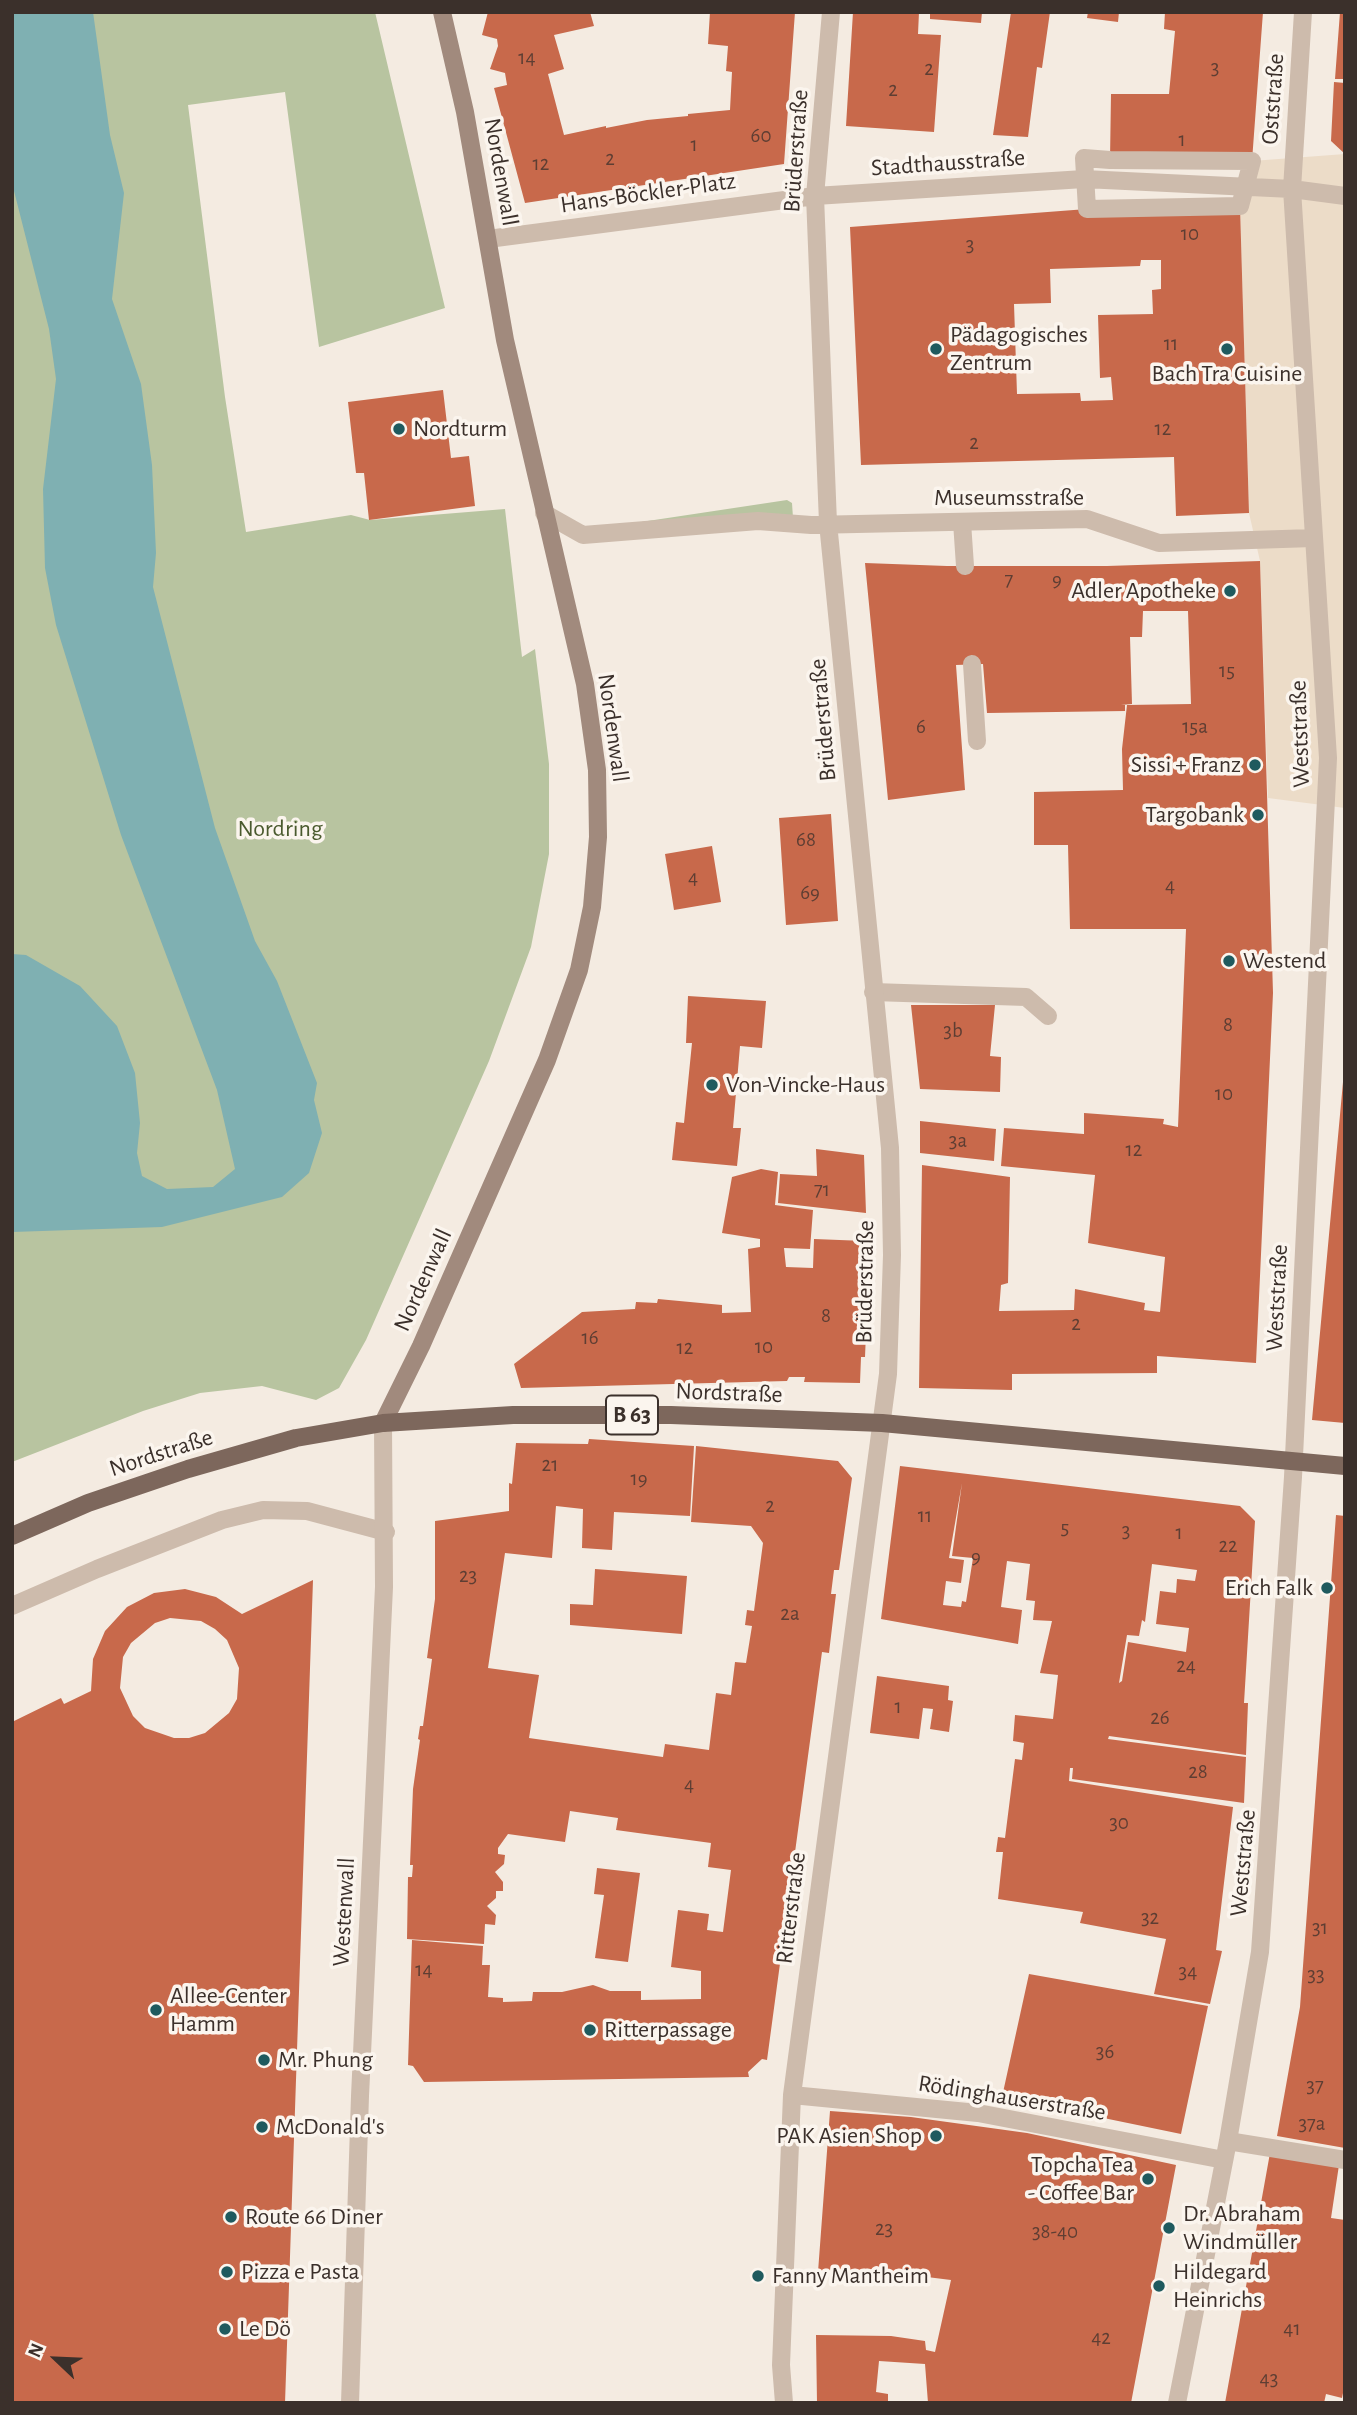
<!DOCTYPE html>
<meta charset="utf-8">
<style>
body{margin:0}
#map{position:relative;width:1357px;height:2415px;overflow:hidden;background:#f4ebe1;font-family:"Alegreya Sans",sans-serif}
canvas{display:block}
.frame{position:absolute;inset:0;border:14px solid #3b302b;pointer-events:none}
.north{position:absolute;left:21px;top:2324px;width:70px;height:70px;-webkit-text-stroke:5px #fbf5ee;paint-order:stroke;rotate:293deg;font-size:19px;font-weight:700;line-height:28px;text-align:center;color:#3b302b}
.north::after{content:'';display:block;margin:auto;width:24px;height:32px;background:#3b302b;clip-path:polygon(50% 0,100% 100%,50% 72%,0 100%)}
</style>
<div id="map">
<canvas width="1357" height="2415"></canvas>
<div class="frame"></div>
<div class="north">N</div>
</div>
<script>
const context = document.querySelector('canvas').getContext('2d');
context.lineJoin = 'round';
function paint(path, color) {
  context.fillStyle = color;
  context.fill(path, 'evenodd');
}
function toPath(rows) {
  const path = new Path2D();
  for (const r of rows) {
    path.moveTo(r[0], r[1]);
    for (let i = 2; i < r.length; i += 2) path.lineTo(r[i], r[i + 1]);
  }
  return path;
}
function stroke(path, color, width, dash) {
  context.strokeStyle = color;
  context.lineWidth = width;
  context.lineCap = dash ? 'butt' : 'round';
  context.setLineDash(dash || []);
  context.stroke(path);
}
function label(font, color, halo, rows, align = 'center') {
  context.font = font + ' "Alegreya Sans",sans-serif';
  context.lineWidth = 7;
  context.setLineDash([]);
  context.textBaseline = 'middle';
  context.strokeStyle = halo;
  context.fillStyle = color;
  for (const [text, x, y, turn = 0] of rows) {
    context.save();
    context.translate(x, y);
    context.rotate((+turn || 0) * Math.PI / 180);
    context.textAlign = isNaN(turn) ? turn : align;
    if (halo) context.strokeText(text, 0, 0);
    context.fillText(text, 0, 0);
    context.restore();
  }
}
paint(toPath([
 [12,12,375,12,445,308,319,347,285,92,188,105,225,397,246,532,351,515,370,520,505,509,522,657,535,649,549,764,549,854,531,947,489,1061,366,1340,339,1388,316,1400,262,1386,200,1393,143,1411,12,1462],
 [787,500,792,503,793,518,641,522]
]), '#b8c4a0');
paint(toPath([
 [1345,154,1345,808,1268,798,1260,561,1249,513,1240,206,1252,161]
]), '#ecdcc8');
paint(toPath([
 [12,12,93,12,110,135,124,193,112,299,141,384,152,465,156,553,153,587,215,828,255,941,277,981,317,1083,314,1100,322,1133,309,1173,282,1197,162,1227,12,1232,12,954,26,955,80,986,117,1026,135,1073,140,1123,137,1153,142,1176,167,1189,213,1187,235,1169,217,1090,121,835,56,625,45,568,43,489,56,379,49,329,12,183]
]), '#7fb0b2');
paint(toPath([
 [488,12,590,12,594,26,554,35,564,69,548,74,564,135,606,126,606,128,647,120,688,116,688,114,730,110,732,72,726,71,728,46,708,44,710,12,795,12,784,164,525,203,494,88,507,85,505,73,490,69,498,46,497,39,482,35],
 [853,12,919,12,918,34,941,35,934,132,846,126],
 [930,12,982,12,981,23,930,19],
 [1011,12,1050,12,1042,68,1037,67,1028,137,993,135],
 [1088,12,1119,12,1118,22,1087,18],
 [1165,12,1263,12,1252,161,1110,160,1111,94,1169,94,1175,31,1164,29],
 [1340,12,1345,12,1345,79,1335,79],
 [1334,82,1345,83,1345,154,1331,141],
 [1240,206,1249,513,1176,516,1174,457,861,465,850,227,1087,209],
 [1141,260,1161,260,1161,289,1152,290,1153,314,1098,315,1100,378,1111,377,1113,400,1081,401,1080,393,1017,394,1014,304,1051,303,1050,269,1140,266],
 [443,390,451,458,469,456,475,506,369,520,364,473,356,473,348,402],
 [1260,561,1273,993,1256,1363,1157,1356,1157,1373,1012,1374,1012,1390,919,1388,922,1165,1010,1177,1008,1283,1001,1285,999,1311,1074,1310,1075,1289,1145,1303,1144,1310,1160,1312,1165,1257,1088,1243,1095,1175,1001,1166,1004,1128,1084,1134,1084,1113,1164,1119,1163,1124,1178,1127,1186,929,1070,929,1068,845,1034,845,1034,792,1123,790,1122,749,1127,705,1191,704,1188,611,1143,611,1142,637,1130,637,1132,704,1121,705,1125,705,1125,711,987,713,983,664,956,665,965,790,888,800,865,563,947,566,1107,566],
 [831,814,838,921,786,925,779,818],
 [712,846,721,902,674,910,665,854],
 [688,996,766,1001,762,1048,740,1046,733,1128,741,1128,737,1166,672,1160,676,1122,684,1123,692,1043,686,1043],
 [911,1005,995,1005,990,1056,1001,1057,1000,1092,920,1089],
 [1343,1082,1345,1082,1345,1423,1312,1420],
 [920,1121,996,1129,994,1161,920,1153],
 [816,1149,864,1155,866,1213,778,1203,780,1174,817,1176],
 [761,1169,778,1172,775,1205,813,1210,810,1249,784,1248,786,1267,813,1268,814,1239,865,1241,864,1264,868,1264,867,1288,863,1288,861,1333,866,1333,865,1357,861,1357,860,1383,804,1382,805,1377,789,1377,787,1381,521,1388,514,1364,582,1312,635,1309,636,1302,657,1303,658,1299,722,1305,722,1313,751,1312,748,1249,760,1247,760,1239,722,1233,732,1177],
 [589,1439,694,1446,690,1516,614,1512,612,1550,582,1548,583,1509,556,1506,552,1558,505,1553,488,1668,539,1675,529,1738,663,1757,665,1744,709,1750,716,1693,731,1695,735,1662,746,1663,752,1626,745,1625,747,1610,754,1611,763,1543,751,1526,691,1522,696,1446,838,1461,852,1478,839,1570,834,1570,831,1594,836,1594,829,1653,822,1652,767,2060,762,2059,748,2072,749,2077,424,2082,413,2066,408,2065,412,1940,483,1946,482,1965,490,1965,488,1997,503,1998,503,2002,532,2001,533,1992,562,1992,593,1985,610,1991,641,1991,641,2000,701,1999,701,1971,671,1967,678,1910,709,1914,707,1930,723,1932,731,1870,708,1867,711,1843,616,1830,618,1818,570,1811,565,1842,508,1834,498,1848,498,1854,505,1855,504,1864,495,1872,503,1882,503,1891,496,1891,496,1898,487,1906,496,1915,495,1925,485,1924,484,1944,407,1939,408,1877,412,1877,413,1865,410,1865,413,1789,420,1740,418,1739,420,1726,423,1726,432,1659,427,1658,435,1599,435,1521,509,1511,509,1483,512,1484,516,1443,588,1444],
 [900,1466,1240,1506,1255,1521,1244,1703,1248,1703,1246,1755,1109,1736,1108,1739,1246,1757,1244,1803,1072,1779,1073,1768,1070,1768,1069,1781,1233,1807,1216,1950,1222,1951,1210,2004,1154,1994,1166,1939,1080,1923,1083,1912,998,1899,1003,1852,996,1852,998,1837,1005,1838,1015,1759,1022,1760,1024,1743,1013,1741,1015,1715,1053,1719,1058,1675,1040,1673,1052,1621,1033,1620,1035,1601,1026,1600,1030,1564,1007,1561,1001,1607,1022,1610,1018,1644,881,1619],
 [962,1483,952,1556,973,1558,966,1602,962,1601,961,1607,943,1605,946,1581,961,1583,964,1560,949,1558],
 [1152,1564,1197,1570,1195,1581,1177,1579,1176,1593,1160,1591,1156,1624,1189,1628,1186,1652,1128,1642,1122,1681,1119,1683,1127,1635,1139,1636,1142,1620,1145,1622],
 [1336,1515,1345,1516,1345,2148,1277,2136,1300,2007],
 [595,1569,687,1576,682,1634,570,1625,570,1604,593,1605],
 [313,1580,285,2403,12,2403,12,1722,61,1698,64,1704,91,1691,93,1659,105,1631,127,1607,154,1593,185,1589,216,1597,242,1614],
 [170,1618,201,1621,215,1629,227,1640,239,1668,237,1699,229,1713,205,1733,189,1738,174,1738,145,1728,133,1716,120,1688,123,1657,131,1643,155,1623],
 [877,1676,949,1686,948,1700,953,1701,949,1732,930,1729,933,1709,923,1708,919,1739,870,1733],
 [597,1868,640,1873,628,1962,595,1958,604,1895,594,1894],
 [1029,1974,1208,2006,1181,2134,1002,2097],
 [830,2111,911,2117,1027,2133,1176,2165,1131,2403,928,2403,925,2364,879,2361,876,2392,888,2394,888,2403,817,2403,816,2335,891,2336,925,2341,926,2350,935,2352,951,2280,919,2276,919,2285,818,2272],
 [1270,2153,1339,2165,1331,2218,1345,2220,1345,2383,1342,2398,1326,2394,1324,2403,1225,2403]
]), '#c8694b');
stroke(toPath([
 [962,522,965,566],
 [972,664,977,741],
 [873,992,1026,997,1048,1016],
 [12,1606,97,1569,222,1520,263,1510,307,1511,386,1532]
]), '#cdbbac', 18);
stroke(toPath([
 [1084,158,1110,160,1252,161,1240,206,1087,209,1084,158],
 [488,239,815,196,1084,179,1292,189,1345,196],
 [544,513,583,535,758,521,811,525,1087,519,1159,543,1313,538],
 [792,2095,978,2113,1224,2160],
 [1228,2141,1345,2160],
 [350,2403,360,2096,384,1587,383,1423],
 [784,2403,781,2365,792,2095,888,1374,892,1255,890,1148,828,523,815,196,831,12],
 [1177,2403,1228,2141,1260,1952,1293,1477,1328,758,1292,189,1303,12]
]), '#cdbbac', 18);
stroke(toPath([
 [383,1423,421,1346,547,1060,579,970,592,907,598,837,597,770,585,684,505,340,465,112,442,12]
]), '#a18a7d', 18);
stroke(toPath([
 [12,1536,88,1503,188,1469,296,1438,383,1423,513,1415,671,1415,882,1423,1345,1466]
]), '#7d675c', 18);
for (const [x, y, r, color] of [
 [936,349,7,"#1f5a5e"],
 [1227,349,7,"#1f5a5e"],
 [399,429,7,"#1f5a5e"],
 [1230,591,7,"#1f5a5e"],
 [1255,765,7,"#1f5a5e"],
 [1258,815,7,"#1f5a5e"],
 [1229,961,7,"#1f5a5e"],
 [712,1085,7,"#1f5a5e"],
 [1327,1588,7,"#1f5a5e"],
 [156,2010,7,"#1f5a5e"],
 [590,2030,7,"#1f5a5e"],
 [264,2060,7,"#1f5a5e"],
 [262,2127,7,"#1f5a5e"],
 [936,2136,7,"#1f5a5e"],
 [1148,2179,7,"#1f5a5e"],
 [231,2217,7,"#1f5a5e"],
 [1169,2228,7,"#1f5a5e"],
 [227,2272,7,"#1f5a5e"],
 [758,2276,7,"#1f5a5e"],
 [1159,2286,7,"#1f5a5e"],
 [225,2329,7,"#1f5a5e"]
]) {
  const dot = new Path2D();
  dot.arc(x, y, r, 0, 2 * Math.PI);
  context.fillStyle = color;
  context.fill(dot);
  stroke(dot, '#fbf5ee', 2.5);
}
label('21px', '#5e3e33', null, [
 ["14",527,58],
 ["3",1215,68],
 ["2",929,69],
 ["2",893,90],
 ["60",761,136],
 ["1",1182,140],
 ["1",694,145],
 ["2",610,159],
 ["12",541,164],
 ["10",1190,234],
 ["3",970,245],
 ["11",1171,344],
 ["12",1163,429],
 ["2",974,443],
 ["7",1009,580],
 ["9",1057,580],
 ["15",1227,671],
 ["6",921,727],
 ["15a",1195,727],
 ["68",806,840],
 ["4",693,878],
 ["4",1170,886],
 ["69",810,893],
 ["8",1228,1025],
 ["3b",953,1031],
 ["10",1224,1094],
 ["3a",958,1141],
 ["12",1134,1150],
 ["71",822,1190],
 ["8",826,1316],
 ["2",1076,1324],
 ["16",590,1338],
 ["10",764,1347],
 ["12",685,1348],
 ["21",550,1465],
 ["19",639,1479],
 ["2",770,1506],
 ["11",925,1516],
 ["5",1065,1528],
 ["3",1126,1531],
 ["1",1179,1533],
 ["22",1228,1546],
 ["9",976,1557],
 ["23",468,1576],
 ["2a",790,1614],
 ["24",1186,1666],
 ["1",898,1707],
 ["26",1160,1718],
 ["28",1198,1772],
 ["4",689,1785],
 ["30",1119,1823],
 ["32",1150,1918],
 ["31",1320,1928],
 ["14",424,1970],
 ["34",1188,1972],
 ["33",1316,1975],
 ["36",1105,2052],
 ["37",1315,2086],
 ["37a",1312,2124],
 ["23",884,2229],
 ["38-40",1055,2232],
 ["41",1292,2329],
 ["42",1101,2338],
 ["43",1269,2379]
]);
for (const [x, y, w] of [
 [632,1415,52]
]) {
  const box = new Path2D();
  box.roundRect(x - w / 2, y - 19.5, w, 39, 5);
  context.fillStyle = '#fbf5ee';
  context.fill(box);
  stroke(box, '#3b302b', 2);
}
label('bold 23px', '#3b302b', null, [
 ["B 63",632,1415]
]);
label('24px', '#3b302b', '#fbf5ee', [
 ["Oststraße",1273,99,-86],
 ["Brüderstraße",796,151,-86],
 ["Stadthausstraße",948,163,-4],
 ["Nordenwall",501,172,80],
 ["Hans-Böckler-Platz",648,193,-8],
 ["Museumsstraße",1009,498],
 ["Brüderstraße",823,720,-95],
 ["Nordenwall",613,728,82],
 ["Weststraße",1300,734,-92],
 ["Nordenwall",423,1280,-66],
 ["Brüderstraße",865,1282,-89],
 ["Weststraße",1277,1298,-87],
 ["Nordstraße",729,1393,2],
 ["Nordstraße",161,1453,-18],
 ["Weststraße",1243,1863,-85],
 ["Ritterstraße",791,1908,-83],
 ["Westenwall",344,1912,-87],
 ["Rödinghauserstraße",1012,2098,9]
]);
label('24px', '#3b302b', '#fbf5ee', [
 ["Pädagogisches",950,335],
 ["Zentrum",950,363],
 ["Bach Tra Cuisine",1227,374,"center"],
 ["Nordturm",413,429],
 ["Adler Apotheke",1216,591,"right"],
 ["Sissi + Franz",1241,765,"right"],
 ["Targobank",1244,815,"right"],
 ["Westend",1243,961],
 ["Von-Vincke-Haus",726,1085],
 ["Erich Falk",1313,1588,"right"],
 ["Allee-Center",170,1996],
 ["Hamm",170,2024],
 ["Ritterpassage",604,2030],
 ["Mr. Phung",278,2060],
 ["McDonald's",276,2127],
 ["PAK Asien Shop",922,2136,"right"],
 ["Topcha Tea",1134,2165,"right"],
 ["- Coffee Bar",1134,2193,"right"],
 ["Dr. Abraham",1183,2214],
 ["Windmüller",1183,2242],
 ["Route 66 Diner",245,2217],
 ["Pizza e Pasta",241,2272],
 ["Hildegard",1173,2272],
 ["Heinrichs",1173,2300],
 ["Fanny Mantheim",772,2276],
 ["Le Dö",239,2329]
], 'left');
label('24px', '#4a5a2e', '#fbf5ee', [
 ["Nordring",280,829]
]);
</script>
